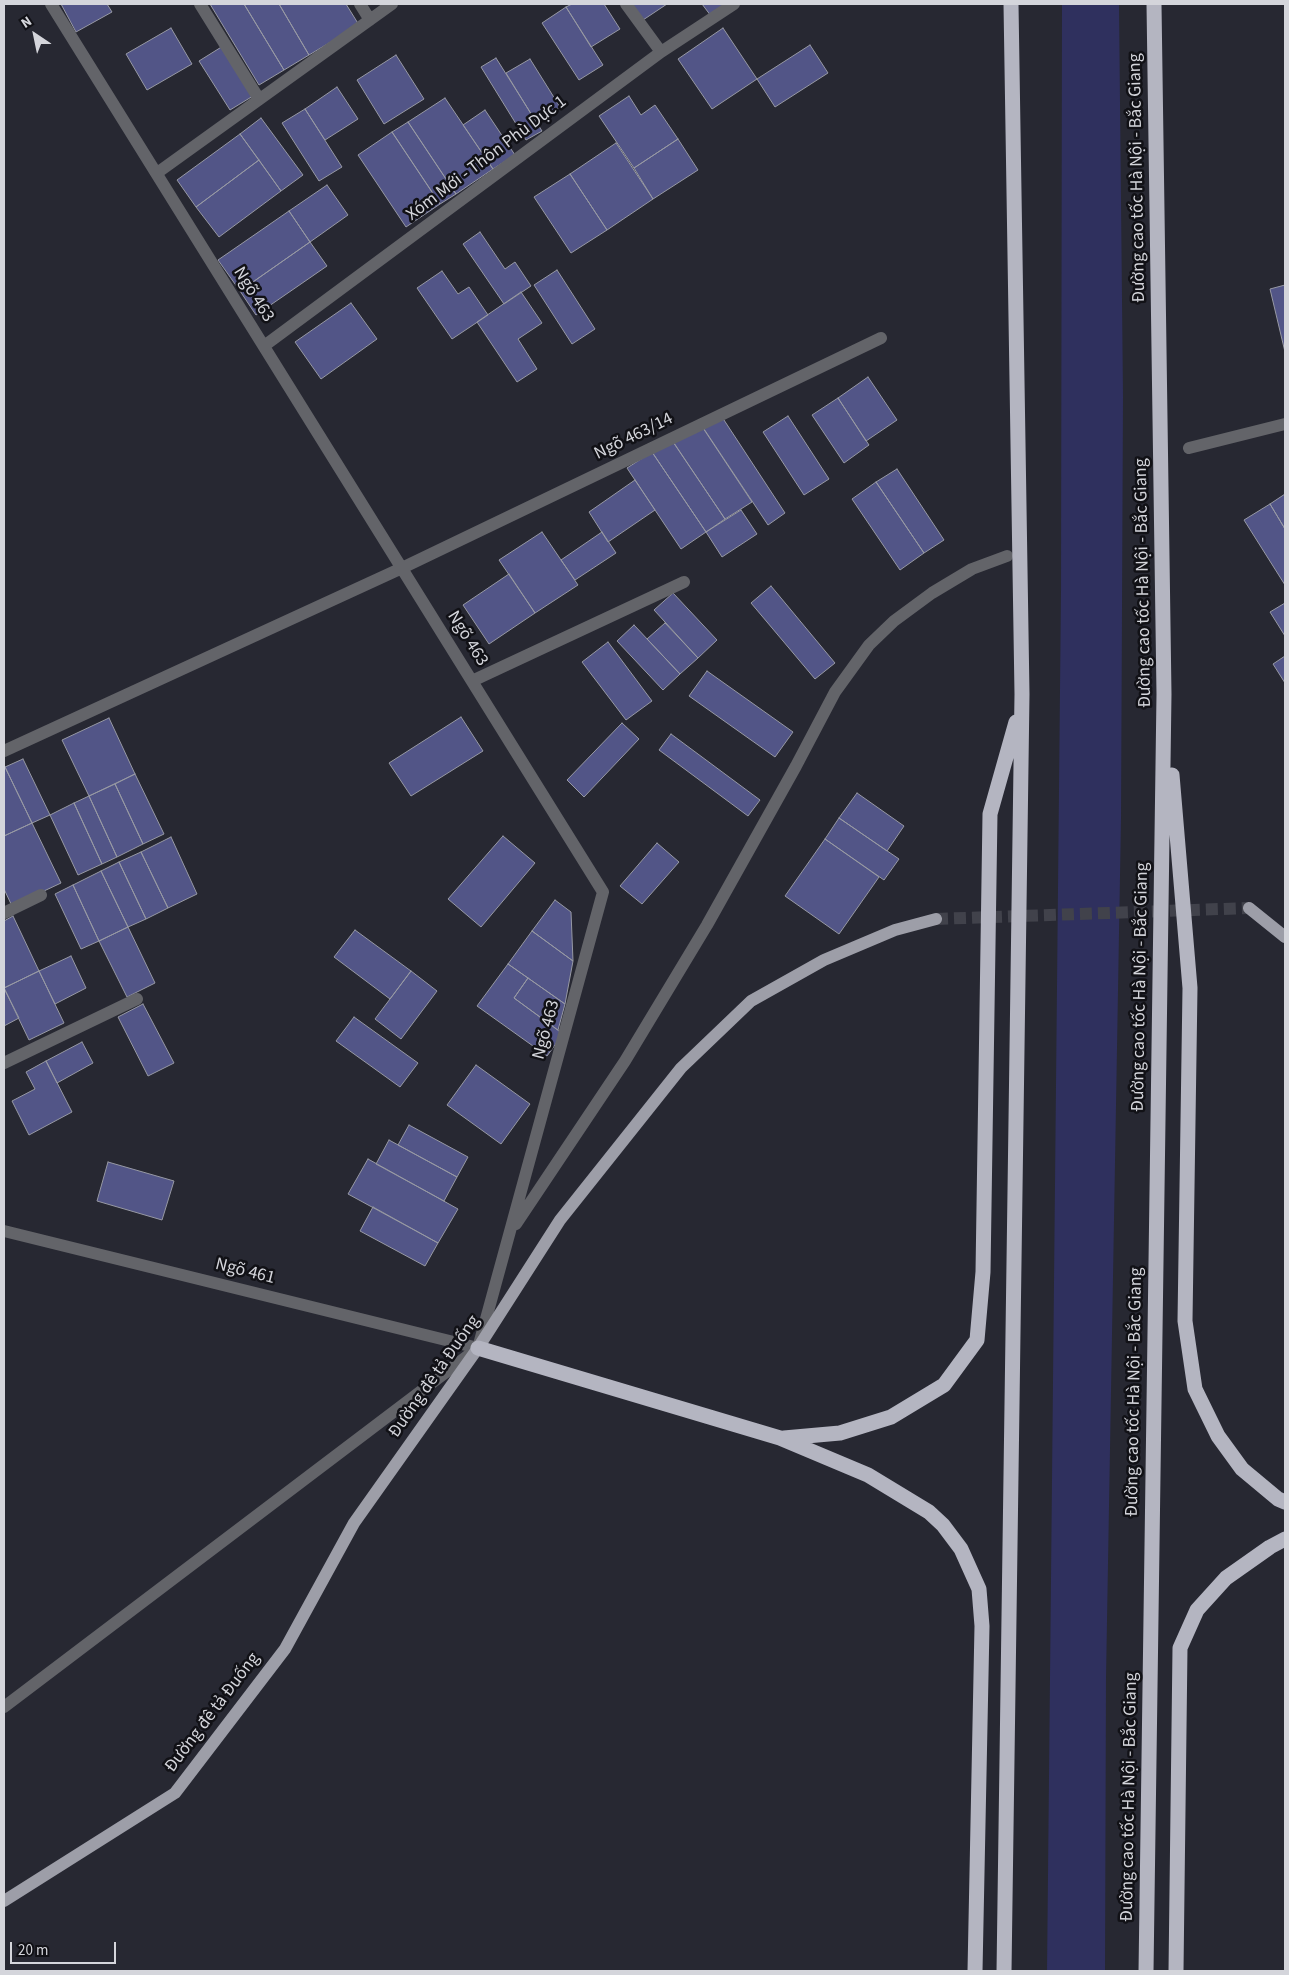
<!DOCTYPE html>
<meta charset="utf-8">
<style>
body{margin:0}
#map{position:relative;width:1289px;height:1975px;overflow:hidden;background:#272832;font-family:"Source Sans 3",sans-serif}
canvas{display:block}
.frame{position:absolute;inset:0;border:5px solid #d4d5db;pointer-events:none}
.north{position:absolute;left:10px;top:10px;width:50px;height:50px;-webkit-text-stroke:4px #111116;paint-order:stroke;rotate:326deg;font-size:14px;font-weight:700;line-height:20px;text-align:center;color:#d4d5db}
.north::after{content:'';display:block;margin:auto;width:18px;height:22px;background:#d4d5db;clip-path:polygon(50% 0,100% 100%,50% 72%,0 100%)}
.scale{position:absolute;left:10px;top:1942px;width:106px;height:22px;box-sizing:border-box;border:2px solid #d4d5db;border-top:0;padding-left:6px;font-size:15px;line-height:18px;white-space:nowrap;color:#d4d5db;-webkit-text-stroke:4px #111116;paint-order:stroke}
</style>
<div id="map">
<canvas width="1289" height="1975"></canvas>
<div class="frame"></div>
<div class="north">N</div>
<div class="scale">20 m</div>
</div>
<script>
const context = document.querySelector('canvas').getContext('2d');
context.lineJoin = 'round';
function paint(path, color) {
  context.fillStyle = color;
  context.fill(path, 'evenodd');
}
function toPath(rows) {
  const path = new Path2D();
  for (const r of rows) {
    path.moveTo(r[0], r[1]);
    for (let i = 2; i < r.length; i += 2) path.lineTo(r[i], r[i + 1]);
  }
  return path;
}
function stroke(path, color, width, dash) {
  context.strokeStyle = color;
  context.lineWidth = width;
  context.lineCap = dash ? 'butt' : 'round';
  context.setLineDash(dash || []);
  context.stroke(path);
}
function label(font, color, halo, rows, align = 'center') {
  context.font = font + ' "Source Sans 3",sans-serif';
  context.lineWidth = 5;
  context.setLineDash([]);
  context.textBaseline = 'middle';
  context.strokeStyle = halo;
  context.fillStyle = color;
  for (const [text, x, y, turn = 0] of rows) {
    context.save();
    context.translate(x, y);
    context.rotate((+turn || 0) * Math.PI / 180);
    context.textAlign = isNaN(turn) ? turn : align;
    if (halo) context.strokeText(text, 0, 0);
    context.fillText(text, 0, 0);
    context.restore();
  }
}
paint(toPath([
 [1062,4,1119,4,1123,397,1121,819,1106,1678,1105,1971,1047,1971,1061,591]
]), '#2f305e');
const building = toPath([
 [61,4,107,4,112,12,76,32,61,4],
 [210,4,244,4,284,70,259,85,210,4],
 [244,4,279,4,309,55,284,70,244,4],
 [279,4,346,4,359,25,309,55,279,4],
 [572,4,604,4,620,29,591,47,566,7,572,4],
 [628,4,667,4,640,22,628,4],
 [702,4,730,4,711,16,702,4],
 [566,7,603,65,579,80,542,23,566,7],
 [171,28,192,64,147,90,126,54,171,28],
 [723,28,757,79,712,109,678,59,723,28],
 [810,45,828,73,775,107,757,79,810,45],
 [223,46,253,96,230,110,199,61,223,46],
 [396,55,424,99,384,124,357,80,396,55],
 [496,58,542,131,526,140,481,67,496,58],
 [530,59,560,107,536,122,506,73,530,59],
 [337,87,358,119,325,140,305,109,337,87],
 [629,96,641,115,655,105,678,139,634,168,599,116,629,96],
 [445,98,493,169,456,194,408,122,445,98],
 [305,109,342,167,319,181,282,123,305,109],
 [485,110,515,155,493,169,463,125,485,110],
 [261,118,303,175,281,191,240,134,261,118],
 [408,122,456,194,440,204,392,132,408,122],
 [392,132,440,204,406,227,358,155,392,132],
 [240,134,259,160,196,207,177,180,240,134],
 [678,139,698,170,653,199,634,168,678,139],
 [616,143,653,199,607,230,570,174,616,143],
 [259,160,281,191,219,237,196,207,259,160],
 [570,174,607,230,571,253,534,197,570,174],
 [327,185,348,215,310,242,289,211,327,185],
 [289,211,310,242,240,291,218,260,289,211],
 [480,232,505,269,515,262,531,286,504,304,463,244,480,232],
 [310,242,327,266,256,315,240,291,310,242],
 [557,270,595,329,572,344,534,285,557,270],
 [442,271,458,294,469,287,488,315,452,339,417,288,442,271],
 [1285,285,1285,352,1270,289,1285,285],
 [521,292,542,323,518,339,537,369,517,382,477,322,521,292],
 [351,303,377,339,321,379,295,342,351,303],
 [868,377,897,420,866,441,838,398,868,377],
 [838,398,869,445,844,463,812,415,838,398],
 [788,416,829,479,804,495,763,432,788,416],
 [722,417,785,513,768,525,704,429,722,417],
 [701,425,752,502,725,519,674,443,701,425],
 [671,439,725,519,706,532,652,452,671,439],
 [652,452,706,532,681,549,627,468,652,452],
 [897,469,944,540,924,553,876,482,897,469],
 [635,480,655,510,608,542,589,512,635,480],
 [876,482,924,553,900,570,852,499,876,482],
 [1285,494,1285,529,1270,504,1285,494],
 [1270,504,1285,529,1285,585,1244,520,1270,504],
 [741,510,757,534,722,557,706,532,741,510],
 [542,532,578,585,535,613,499,560,542,532],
 [602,532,616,553,575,580,561,560,602,532],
 [509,574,535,613,489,644,463,605,509,574],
 [771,586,835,663,815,679,751,603,771,586],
 [673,593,717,640,698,658,654,610,673,593],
 [1285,603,1285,636,1270,612,1285,603],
 [665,623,698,658,680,674,647,639,665,623],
 [634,625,680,674,663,690,617,641,634,625],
 [608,642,652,701,626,720,582,662,608,642],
 [1285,656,1285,683,1273,664,1285,656],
 [707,671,793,732,775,757,689,696,707,671],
 [461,717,483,751,411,796,389,763,461,717],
 [109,718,135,774,89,796,62,740,109,718],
 [622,723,639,739,584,797,567,780,622,723],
 [671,734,760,800,748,816,659,750,671,734],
 [23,759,50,815,32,823,5,767,23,759],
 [5,767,32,823,4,836,4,768,5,767],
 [135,774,164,834,143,844,115,784,135,774],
 [115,784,143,844,117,857,89,796,115,784],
 [857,793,904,826,887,851,839,818,857,793],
 [89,796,117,857,102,864,74,803,89,796],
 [74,803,102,864,78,875,50,815,74,803],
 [839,818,899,859,884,880,825,839,839,818],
 [32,823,61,883,12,906,4,889,4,836,32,823],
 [503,836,535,863,481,927,448,899,503,836],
 [171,837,197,894,168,908,141,852,171,837],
 [825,839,879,877,839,934,785,896,825,839],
 [657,843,679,862,642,904,620,886,657,843],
 [141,852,168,908,146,919,119,862,141,852],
 [119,862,146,919,128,927,101,871,119,862],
 [101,871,128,927,99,941,73,885,101,871],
 [73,885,99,941,81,949,55,894,73,885],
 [555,900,571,912,573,961,532,931,555,900],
 [13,916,39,971,4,988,4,921,13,916],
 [128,927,155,983,127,997,99,941,128,927],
 [355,930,411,971,390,999,334,957,355,930],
 [532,931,573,961,565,1004,508,964,532,931],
 [71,956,86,988,55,1004,39,971,71,956],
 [508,964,528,978,514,998,563,1034,547,1056,477,1006,508,964],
 [39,971,64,1023,29,1040,4,988,39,971],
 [411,971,437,991,401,1039,375,1019,411,971],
 [528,978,565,1004,558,1030,514,998,528,978],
 [4,988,19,1018,4,1026,4,988],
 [143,1004,174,1063,148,1076,118,1017,143,1004],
 [354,1017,418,1063,400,1087,336,1041,354,1017],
 [82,1042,93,1063,57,1083,46,1061,82,1042],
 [46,1061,72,1112,29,1135,12,1101,35,1089,26,1072,46,1061],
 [476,1065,530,1104,501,1144,447,1105,476,1065],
 [409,1125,468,1157,457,1177,398,1145,409,1125],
 [389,1140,457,1177,444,1201,376,1164,389,1140],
 [368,1159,458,1209,438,1243,348,1194,368,1159],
 [108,1162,174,1181,162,1220,97,1201,108,1162],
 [373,1207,438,1243,425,1266,360,1231,373,1207]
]);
paint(building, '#525587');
stroke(building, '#9799a4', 1);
stroke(toPath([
 [936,919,1249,908]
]), '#41424b', 12, [12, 6]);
stroke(toPath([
 [200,4,259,99],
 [360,4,370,20],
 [626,4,661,52],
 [157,173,392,4],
 [264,346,661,52,734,4],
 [1189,448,1285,424],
 [472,681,684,582],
 [4,751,402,568,881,338],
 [4,913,41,895],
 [4,1063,137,999],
 [516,1224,625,1061,707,925,796,766,835,692,869,645,894,621,932,593,972,569,1007,556],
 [4,1231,478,1348,603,892,51,4]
]), '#636469', 12);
stroke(toPath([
 [4,1707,474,1351]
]), '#636469', 12);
stroke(toPath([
 [1249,908,1285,937],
 [4,1901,175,1793,285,1649,354,1523,478,1348,560,1220,681,1068,751,1001,824,960,895,930,936,919]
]), '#9d9ea8', 12);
stroke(toPath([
 [1172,775,1190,988,1185,1321,1195,1389,1218,1436,1242,1469,1278,1499,1285,1502],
 [478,1348,780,1438,868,1475,929,1512,943,1525,961,1549,979,1589,982,1626,975,1971],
 [784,1438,840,1433,891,1417,944,1385,977,1340,983,1272,990,814,1016,722],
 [1004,1971,1022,694,1011,4],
 [1146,1971,1164,694,1154,4],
 [1176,1971,1180,1648,1197,1610,1226,1578,1270,1547,1285,1539]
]), '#b4b5c1', 15);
label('18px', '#d4d5db', '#111116', [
 ["Xóm Mới - Thôn Phù Dực 1",487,159,-37],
 ["Đường cao tốc Hà Nội - Bắc Giang",1138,178,-91],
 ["Ngõ 463",253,295,58],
 ["Ngõ 463/14",634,437,-26],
 ["Đường cao tốc Hà Nội - Bắc Giang",1144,583,-91],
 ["Ngõ 463",467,639,58],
 ["Đường cao tốc Hà Nội - Bắc Giang",1141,987,-89],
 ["Ngõ 463",547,1030,-75],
 ["Ngõ 461",245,1272,14],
 ["Đường đê tả Đuống",435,1377,-55],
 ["Đường cao tốc Hà Nội - Bắc Giang",1135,1392,-89],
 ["Đường đê tả Đuống",213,1713,-53],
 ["Đường cao tốc Hà Nội - Bắc Giang",1130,1797,-89]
]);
</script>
